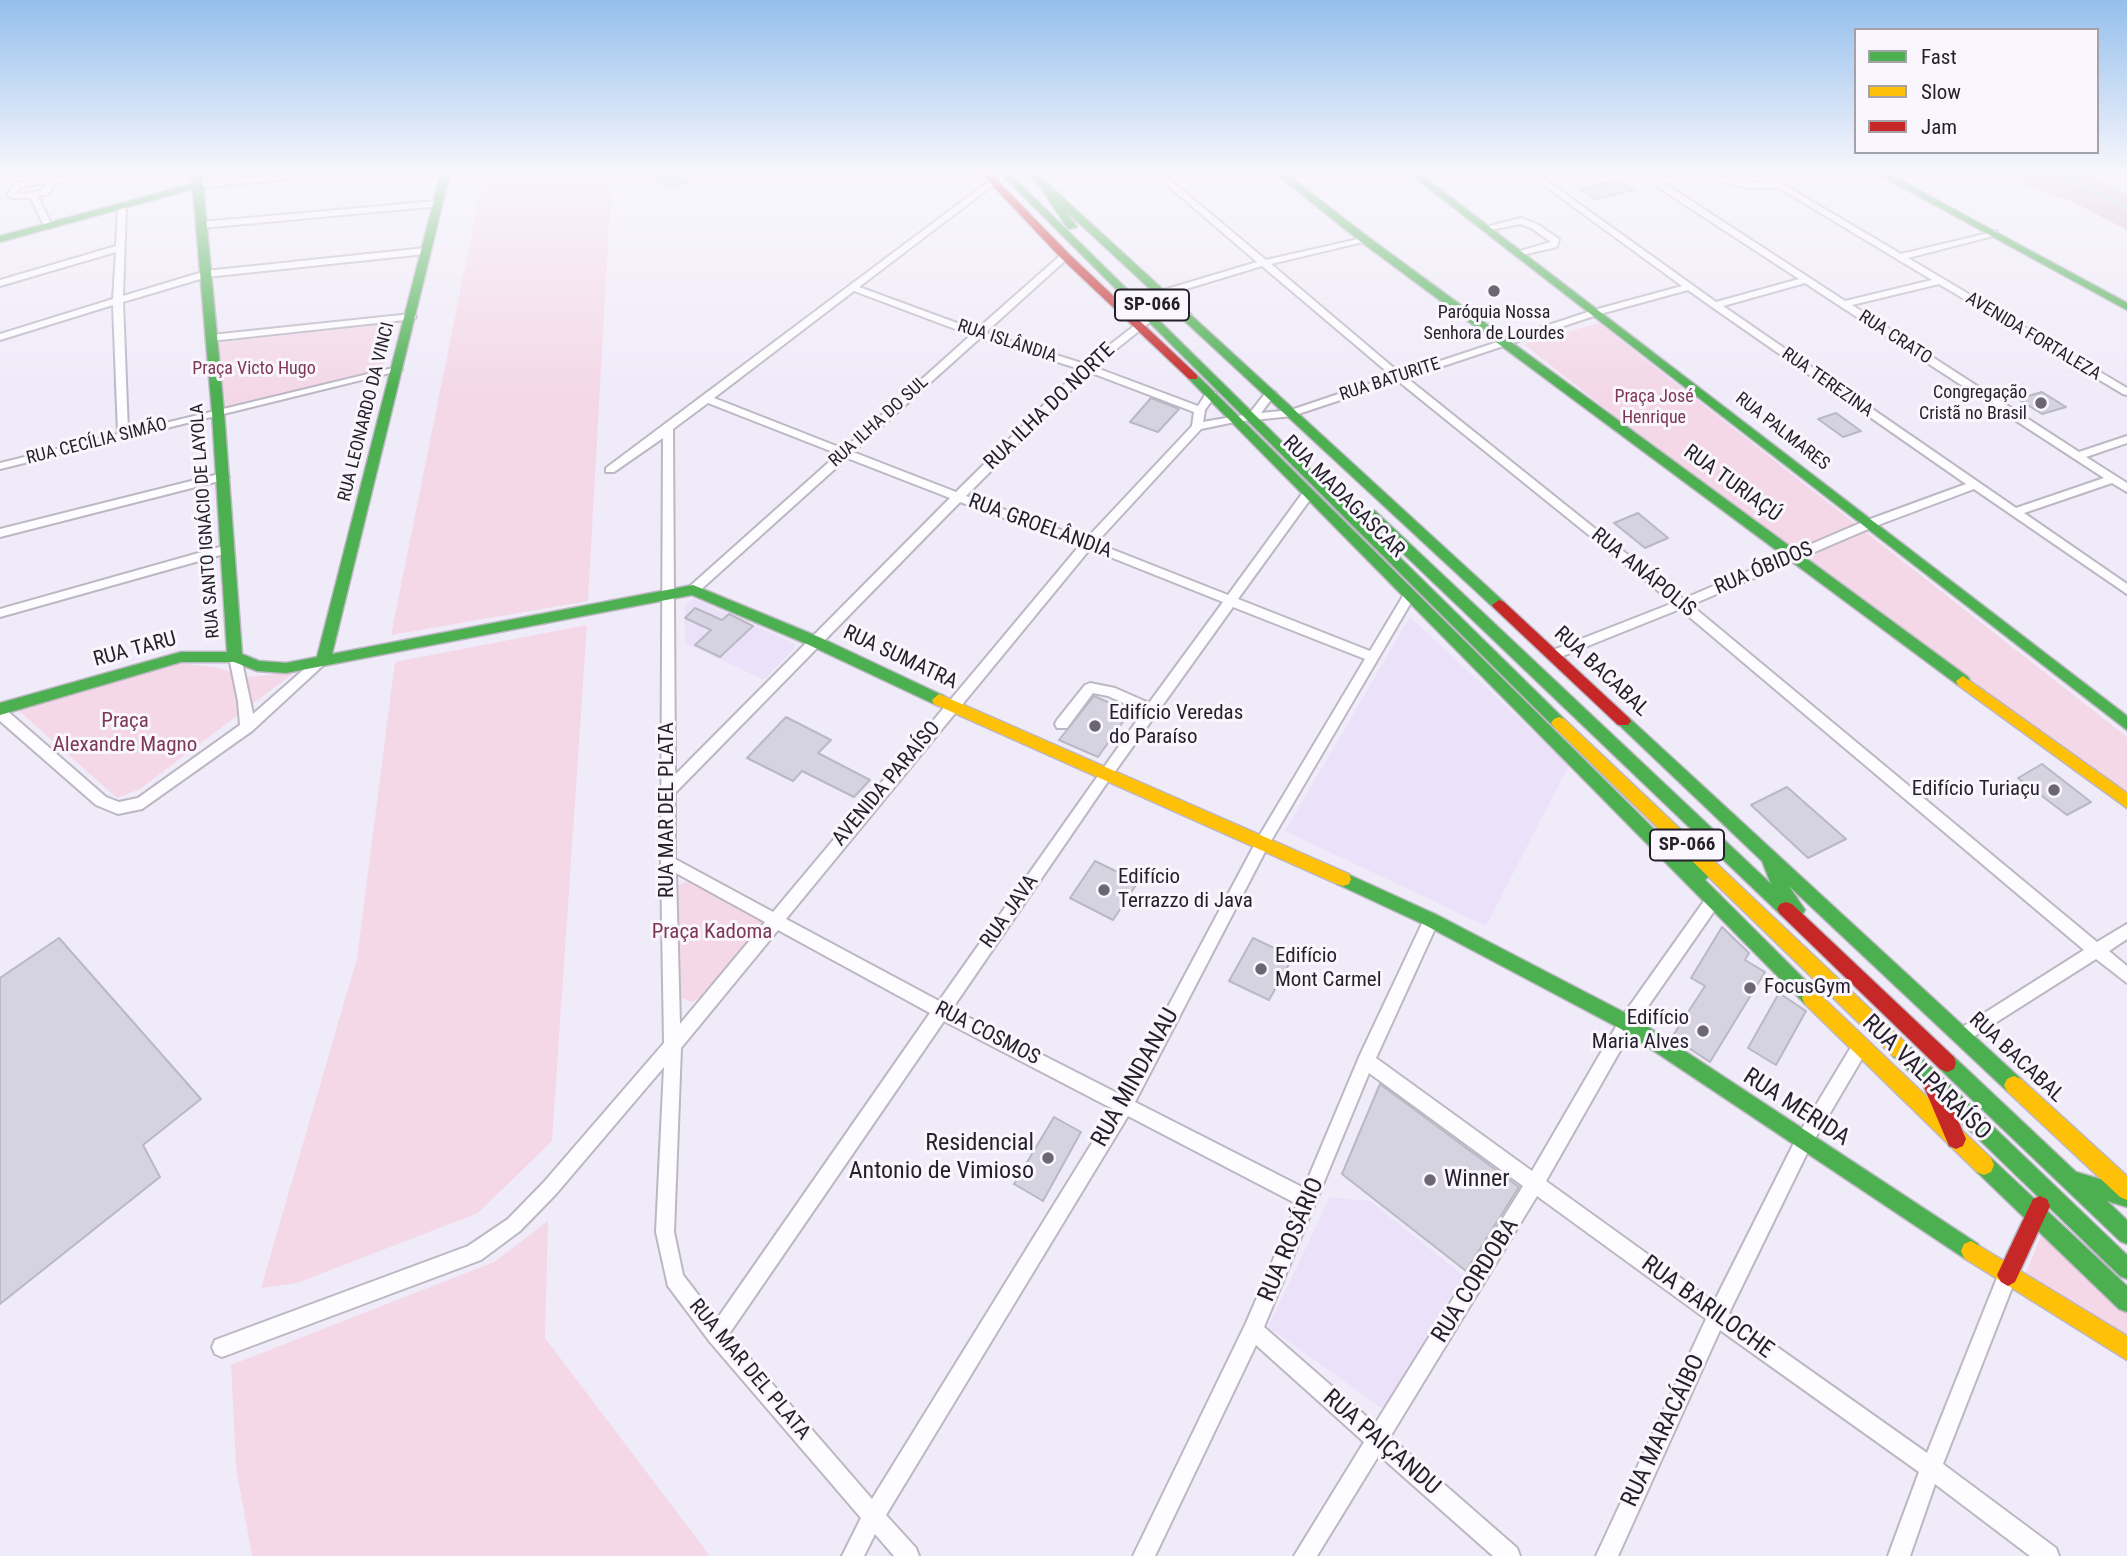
<!DOCTYPE html>
<meta charset="utf-8">
<style>
body{margin:0}
#map{position:relative;width:2127px;height:1556px;overflow:hidden;background:#f0ebf9;font-family:"Roboto Condensed",sans-serif}
canvas{display:block}
.legend{position:absolute;left:1854px;top:28px;width:245px;height:126px;box-sizing:border-box;background:#f9f7fd;border:2px solid #a4a1a9;margin:0;padding:9px 12px;list-style:none;font-size:21px;color:#241f2b}
.legend li{display:flex;align-items:center;gap:14px;height:35px}
.legend b{width:35px;border:2px solid #a4a1a9}
</style>
<div id="map">
<canvas width="2127" height="1556"></canvas>
<ul class="legend">
<li><b style="height:9px;background:#4caf50"></b>Fast</li>
<li><b style="height:9px;background:#ffc107"></b>Slow</li>
<li><b style="height:9px;background:#c62828"></b>Jam</li>
</ul>
</div>
<script>
const context = document.querySelector('canvas').getContext('2d');
context.lineJoin = 'round';
function paint(path, color) {
  context.fillStyle = color;
  context.fill(path, 'evenodd');
}
function toPath(rows) {
  const path = new Path2D();
  for (const r of rows) {
    path.moveTo(r[0], r[1]);
    for (let i = 2; i < r.length; i += 2) path.lineTo(r[i], r[i + 1]);
  }
  return path;
}
function stroke(path, color, width, dash) {
  context.strokeStyle = color;
  context.lineWidth = width;
  context.lineCap = dash ? 'butt' : 'round';
  context.setLineDash(dash || []);
  context.stroke(path);
}
function label(font, color, halo, rows, align = 'center') {
  context.font = font + ' "Roboto Condensed",sans-serif';
  context.lineWidth = 6;
  context.setLineDash([]);
  context.textBaseline = 'middle';
  context.strokeStyle = halo;
  context.fillStyle = color;
  for (const [text, x, y, turn = 0] of rows) {
    context.save();
    context.translate(x, y);
    context.rotate((+turn || 0) * Math.PI / 180);
    context.textAlign = isNaN(turn) ? turn : align;
    if (halo) context.strokeText(text, 0, 0);
    context.fillText(text, 0, 0);
    context.restore();
  }
}
paint(toPath([
 [694,599,794,643,795,648,764,680,685,643,685,605],
 [1410,617,1569,765,1486,926,1285,831],
 [1330,1197,1370,1201,1464,1276,1383,1409,1268,1327]
]), '#ebe2fa');
paint(toPath([
 [484,173,612,173,588,601,391,635],
 [394,323,383,369,226,406,216,343],
 [1599,323,2127,737,2127,795,1637,434,1524,344],
 [587,625,552,1141,478,1213,297,1283,261,1288,357,958,395,662],
 [179,663,214,667,249,677,295,672,140,789,117,798,18,710],
 [688,881,763,922,707,993,692,1002,677,996,678,885],
 [548,1221,545,1338,710,1556,252,1556,236,1467,231,1365,494,1262],
 [2044,1229,2127,1309,2127,1335,2026,1273]
]), '#f4d8e8');
paint(toPath([
 [1987,173,2053,173,2127,210,2127,230,2071,201],
 [2057,173,2087,173,2127,194,2127,207]
]), '#ddbbcd');
stroke(toPath([
 [2057,173,2127,208]
]), '#b6d0f2', 3.5);
const building = toPath([
 [668,173,705,173,706,176,667,188,654,177,668,173],
 [1620,180,1634,190,1595,199,1580,189,1620,180],
 [2042,392,2066,407,2042,414,2018,399,2042,392],
 [1151,398,1179,409,1158,432,1130,422,1151,398],
 [1836,413,1861,431,1843,437,1818,419,1836,413],
 [1638,513,1668,538,1645,548,1614,523,1638,513],
 [695,608,722,620,729,614,753,626,720,657,695,645,711,630,685,618,695,608],
 [1094,696,1130,712,1098,757,1059,740,1094,696],
 [786,717,831,740,818,753,870,780,854,797,802,771,793,781,747,758,786,717],
 [2042,764,2091,802,2067,815,2018,778,2042,764],
 [1787,787,1846,839,1808,858,1751,805,1787,787],
 [1095,861,1138,882,1113,920,1070,898,1095,861],
 [1722,927,1749,953,1745,960,1765,972,1710,1062,1672,1037,1705,986,1691,978,1722,927],
 [59,938,201,1099,143,1145,160,1177,0,1304,0,978,59,938],
 [1253,938,1293,957,1269,1000,1229,981,1253,938],
 [1779,993,1806,1011,1776,1065,1748,1048,1779,993],
 [1380,1084,1519,1187,1466,1271,1342,1174,1380,1084],
 [1054,1117,1081,1132,1043,1201,1014,1184,1054,1117]
]);
paint(building, '#d4d3df');
stroke(building, '#b9b8c4', 2);
const street = toPath([
 [82,173,95,173,55,184,48,194,38,196,52,226,51,228,44,226,31,198,11,198,7,195,14,184,42,177,51,180,82,173],
 [42,183,47,184,42,190,26,194,16,193,20,188,42,183],
 [302,173,329,173,325,175,198,188,194,185,198,182,302,173],
 [1153,173,1162,173,1266,260,1367,237,1367,241,1271,264,1401,374,1594,310,1682,286,1527,173,1536,173,1716,302,1799,279,1644,178,1644,174,1650,174,1845,301,1932,280,1779,188,1750,188,1681,173,1663,176,1659,174,1660,173,1697,173,1750,182,1770,183,1755,173,1764,173,1901,254,1997,231,1997,235,1908,258,2127,388,2127,395,2123,394,1939,284,1852,305,2079,452,2127,436,2127,443,2086,457,2127,483,2127,492,2112,483,2024,513,2127,584,2127,594,1974,489,1873,527,1691,605,2097,942,2127,924,2127,939,2109,951,2127,966,2127,983,2096,959,1962,1044,1956,1041,1954,1036,1956,1031,2084,950,1680,609,1558,658,1548,658,1547,655,1548,652,1673,603,1398,381,1292,416,1235,422,1201,429,1096,543,1228,595,1304,491,1308,490,1314,494,1238,599,1370,651,1406,591,1410,590,1416,594,1268,846,1135,1102,1304,1188,1360,1055,1426,915,1431,913,1436,915,1439,920,1376,1058,1532,1171,1621,1018,1709,894,1714,893,1719,894,1722,899,1719,904,1633,1028,1546,1181,1714,1302,1798,1135,1854,1042,1860,1039,1866,1042,1868,1047,1866,1052,1810,1147,1729,1313,1927,1453,2001,1268,2008,1266,2015,1268,2017,1275,1943,1464,2056,1548,2059,1556,2030,1556,1935,1484,1910,1556,1888,1556,1919,1472,1720,1330,1618,1556,1596,1556,1706,1319,1537,1196,1390,1437,1517,1548,1520,1556,1493,1556,1379,1455,1317,1556,1294,1556,1364,1442,1256,1345,1155,1556,1133,1556,1246,1323,1297,1204,1128,1116,886,1515,916,1548,919,1556,894,1556,875,1534,864,1556,842,1556,861,1518,710,1342,668,1286,656,1232,664,1067,556,1194,520,1231,481,1260,222,1357,215,1354,212,1347,215,1340,468,1246,508,1219,544,1182,664,1043,661,862,663,438,614,472,606,472,606,468,993,178,997,181,996,183,859,287,976,330,1062,254,1068,254,1068,258,985,333,1085,364,1148,315,1170,309,1189,313,1191,315,1186,318,1170,315,1154,319,1094,367,1198,406,1207,392,1215,392,1216,394,1205,410,1203,422,1249,414,1267,391,1271,390,1276,393,1261,413,1291,410,1392,376,1262,266,1166,295,1160,295,1160,291,1257,262,1153,173],
 [1805,283,1840,306,2104,478,2016,508,1723,306,1805,283],
 [1688,290,1712,307,1966,484,1865,521,1683,599,1407,378,1600,314,1688,290],
 [854,291,971,335,844,449,714,398,854,291],
 [980,338,1080,369,956,492,853,452,980,338],
 [1089,372,1194,412,1192,426,1086,539,966,496,1089,372],
 [708,403,838,454,689,587,687,590,689,593,697,593,847,458,950,498,675,775,673,429,708,403],
 [960,502,1080,545,773,912,675,859,675,793,960,502],
 [1090,549,1223,602,1149,703,1115,688,1090,683,1085,685,1057,720,1055,724,1057,728,1067,728,1093,693,1108,696,1143,712,939,1001,786,919,1090,549],
 [1233,607,1365,659,1258,838,1121,1095,952,1009,1111,777,1233,607],
 [676,873,765,922,680,1024,676,873],
 [778,930,930,1013,717,1319,683,1275,674,1232,681,1048,778,930],
 [944,1021,1113,1109,872,1499,729,1334,944,1021],
 [1369,1073,1523,1186,1375,1424,1264,1327,1369,1073],
 [437,201,440,202,440,206,202,228,198,225,202,222,437,201],
 [122,203,126,206,123,296,206,271,425,248,430,251,425,254,207,277,123,302,128,432,397,367,402,370,0,469,0,463,118,434,113,305,0,340,0,334,113,299,116,252,0,286,0,280,116,246,118,206,122,203],
 [1521,218,1537,224,1559,239,1557,247,1517,256,1517,252,1551,242,1531,228,1520,224,1486,231,1482,228,1521,218],
 [411,314,416,317,414,319,211,341,206,338,211,335,411,314],
 [223,473,229,477,227,479,0,537,0,529,223,473],
 [227,545,233,549,231,552,0,617,0,609,227,545],
 [235,652,241,657,253,714,318,657,323,655,329,660,252,731,142,809,118,814,96,805,0,721,0,708,5,709,106,797,119,802,138,798,240,725,238,701,229,657,235,652]
]);
const fast = toPath([
 [192,173,200,173,203,185,224,412,242,654,259,661,286,663,317,657,441,173,450,173,332,654,693,585,819,637,944,696,946,700,944,704,934,704,809,645,692,595,286,673,257,671,234,662,181,662,0,715,0,703,181,652,227,652,212,412,193,189,0,242,0,236,192,184,192,173],
 [1000,173,1009,173,1564,719,1567,723,1564,727,1554,727,1000,173],
 [1027,173,1036,173,1504,602,1506,605,1504,608,1494,608,1066,211,1077,227,1068,229,1041,188,1027,173],
 [1275,173,1285,173,1368,237,1968,677,1970,681,1968,685,1958,685,1360,241,1275,173],
 [1409,173,1419,173,2127,716,2127,730,1409,173],
 [1876,173,1887,173,2127,303,2127,310,1876,173],
 [1193,374,1197,375,1672,847,1709,869,1711,874,1705,880,1817,992,1820,998,1817,1004,1811,1006,1805,1004,1189,379,1189,375,1193,374],
 [1370,510,1375,511,1771,884,1762,861,1615,721,1623,715,1628,717,2021,1079,2024,1085,2021,1091,2014,1094,2007,1091,1789,886,1805,910,1802,915,1796,917,1780,914,1365,517,1364,514,1370,510],
 [1343,872,1437,915,1633,1017,1978,1244,1981,1251,1978,1258,1971,1261,1964,1258,1621,1029,1425,925,1337,884,1335,879,1337,874,1343,872],
 [1900,1041,1907,1044,2127,1255,2127,1279,2120,1276,1893,1056,1891,1050,1893,1044,1900,1041],
 [1947,1054,1954,1057,2076,1172,2127,1187,2127,1207,2107,1201,2127,1220,2127,1244,2120,1241,1940,1069,1938,1063,1940,1057,1947,1054],
 [1984,1155,1991,1158,2127,1286,2127,1312,2119,1309,1977,1172,1974,1165,1977,1158,1984,1155]
]);
const slow = toPath([
 [1963,676,2127,793,2127,808,1958,685,1956,681,1963,676],
 [939,694,1349,874,1351,879,1349,884,1343,886,1337,884,934,704,932,700,939,694],
 [1559,717,1564,719,1907,1044,1909,1050,1907,1056,1900,1059,1893,1056,1554,727,1551,723,1554,719,1559,717],
 [1811,990,1817,992,1991,1158,1994,1165,1991,1172,1984,1175,1977,1172,1805,1004,1802,998,1805,992,1811,990],
 [2014,1076,2021,1079,2127,1176,2127,1200,2120,1197,2007,1091,2004,1085,2007,1079,2014,1076],
 [1971,1241,2127,1336,2127,1360,1964,1258,1961,1251,1964,1244,1971,1241]
]);
const jam = toPath([
 [981,173,990,173,1069,254,1197,375,1197,379,1189,379,1061,258,981,173],
 [1499,600,1504,602,1628,717,1631,721,1628,725,1618,725,1494,608,1492,605,1499,600],
 [1786,902,1792,904,1954,1057,1956,1063,1954,1069,1947,1072,1940,1069,1780,914,1777,909,1780,904,1786,902],
 [1934,1078,1941,1081,1966,1139,1963,1146,1956,1149,1949,1146,1924,1087,1927,1081,1934,1078],
 [2040,1196,2047,1199,2050,1206,2015,1282,2008,1286,2001,1282,1997,1275,2033,1199,2040,1196]
]);
stroke(street, '#bcb7c3', 4);
stroke(fast, '#bcb7c3', 3);
stroke(slow, '#bcb7c3', 3);
stroke(jam, '#bcb7c3', 3);
paint(street, '#fdfcfe');
paint(fast, '#4caf50');
paint(slow, '#ffc107');
paint(jam, '#c62828');
const sky = context.createLinearGradient(0, 0, 0, 391);
sky.addColorStop(0, '#94bfec');
sky.addColorStop(0.44, '#f8f6fc');
sky.addColorStop(1, '#f8f6fc00');
context.fillStyle = sky;
context.fillRect(0, 0, 2127, 391);
for (const [x, y, r, color] of [
 [1494,291,7,"#6b6673"],
 [2041,403,7,"#6b6673"],
 [1095,726,7,"#6b6673"],
 [2054,790,7,"#6b6673"],
 [1104,890,7,"#6b6673"],
 [1261,969,7,"#6b6673"],
 [1750,988,7,"#6b6673"],
 [1703,1031,7,"#6b6673"],
 [1048,1158,7,"#6b6673"],
 [1430,1180,7,"#6b6673"]
]) {
  const dot = new Path2D();
  dot.arc(x, y, r, 0, 2 * Math.PI);
  context.fillStyle = color;
  context.fill(dot);
  stroke(dot, '#f9f7fd', 2.5);
}
label('18px', '#241f2b', '#f9f7fd', [
 ["Paróquia Nossa",1494,313],
 ["Senhora de Lourdes",1494,334],
 ["Congregação",2027,393,"right"],
 ["Cristã no Brasil",2027,414,"right"]
]);
label('18px', '#241f2b', '#f9f7fd', [
 ["AVENIDA FORTALEZA",2033,337,31],
 ["RUA CRATO",1895,338,33],
 ["RUA ISLÂNDIA",1007,342,18],
 ["RUA BATURITE",1390,380,-18],
 ["RUA TEREZINA",1827,383,35],
 ["RUA LEONARDO DA VINCI",367,412,-76],
 ["RUA ILHA DO SUL",879,422,-42],
 ["RUA PALMARES",1782,432,38],
 ["RUA CECÍLIA SIMÃO",97,442,-14],
 ["RUA SANTO IGNÁCIO DE LAYOLA",206,521,-94]
]);
label('18px', '#7f3756', '#f9f7fd', [
 ["Praça Victo Hugo",254,369],
 ["Praça José",1654,397],
 ["Henrique",1654,418]
]);
for (const [x, y, w] of [
 [1152,305,74],
 [1687,845,74]
]) {
  const box = new Path2D();
  box.roundRect(x - w / 2, y - 15.5, w, 31, 5);
  context.fillStyle = '#f9f7fd';
  context.fill(box);
  stroke(box, '#241f2b', 2);
}
label('bold 19px', '#241f2b', null, [
 ["SP-066",1152,305],
 ["SP-066",1687,845]
]);
label('21px', '#241f2b', '#f9f7fd', [
 ["RUA ILHA DO NORTE",1050,407,-44],
 ["RUA TURIAÇÚ",1732,484,36],
 ["RUA MADAGASCAR",1343,497,45],
 ["RUA GROELÂNDIA",1040,527,20],
 ["RUA ÓBIDOS",1764,569,-23],
 ["RUA ANÁPOLIS",1643,573,39],
 ["RUA TARU",135,650,-15],
 ["RUA SUMATRA",900,658,25],
 ["RUA BACABAL",1601,672,43],
 ["AVENIDA PARAÍSO",887,784,-50],
 ["RUA MAR DEL PLATA",668,810,-90],
 ["RUA JAVA",1010,912,-55],
 ["RUA COSMOS",987,1034,27],
 ["RUA BACABAL",2016,1058,43],
 ["RUA MAR DEL PLATA",749,1370,50]
]);
label('21px', '#241f2b', '#f9f7fd', [
 ["Edifício Veredas",1109,714],
 ["do Paraíso",1109,738],
 ["Edifício Turiaçu",2040,790,"right"],
 ["Edifício",1118,878],
 ["Terrazzo di Java",1118,902],
 ["Edifício",1275,957],
 ["Mont Carmel",1275,981],
 ["FocusGym",1764,988],
 ["Edifício",1689,1019,"right"],
 ["Maria Alves",1689,1043,"right"]
], 'left');
label('21px', '#7f3756', '#f9f7fd', [
 ["Praça",125,722],
 ["Alexandre Magno",125,746],
 ["Praça Kadoma",712,933]
]);
label('24px', '#241f2b', '#f9f7fd', [
 ["RUA MINDANAU",1136,1078,-61],
 ["RUA VALPARAÍSO",1926,1078,44],
 ["RUA MERIDA",1796,1108,33],
 ["RUA ROSÁRIO",1292,1240,-67],
 ["RUA CORDOBA",1476,1281,-58],
 ["RUA BARILOCHE",1707,1308,36],
 ["RUA MARACÁIBO",1664,1431,-65],
 ["RUA PAIÇANDU",1381,1443,41]
]);
label('24px', '#241f2b', '#f9f7fd', [
 ["Residencial",1034,1144],
 ["Antonio de Vimioso",1034,1172],
 ["Winner",1444,1180,"left"]
], 'right');
</script>
